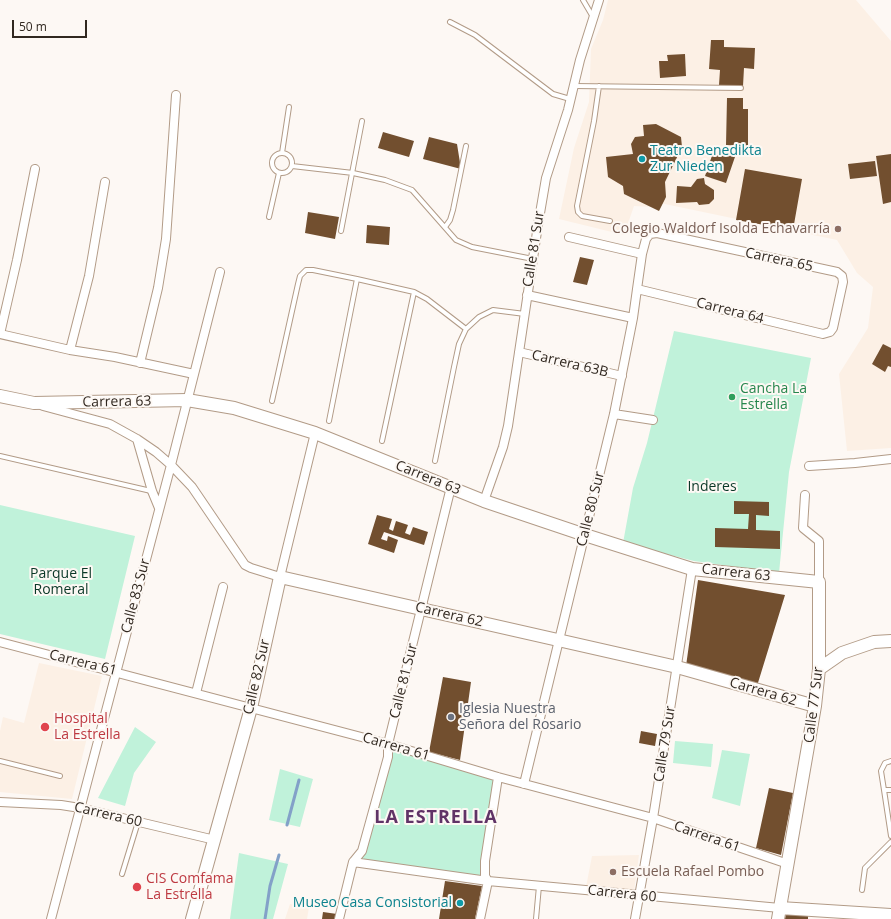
<!DOCTYPE html>
<meta charset="utf-8">
<style>
body{margin:0}
#map{position:relative;width:891px;height:919px;overflow:hidden;background:#fdf8f4;font-family:"Open Sans",sans-serif}
canvas{display:block}
.scale{position:absolute;left:12px;top:20px;width:75px;height:18px;box-sizing:border-box;border:2px solid #312820;border-top:0;padding-left:5px;font-size:12px;line-height:14px;white-space:nowrap;color:#312820;-webkit-text-stroke:3px #fdf8f4;paint-order:stroke}
</style>
<div id="map">
<canvas width="891" height="919"></canvas>
<div class="scale">50 m</div>
</div>
<script>
const context = document.querySelector('canvas').getContext('2d');
context.lineJoin = 'round';
function paint(path, color) {
  context.fillStyle = color;
  context.fill(path, 'evenodd');
}
function toPath(rows) {
  const path = new Path2D();
  for (const r of rows) {
    if (r.length === 3) {
      path.moveTo(r[0] + r[2], r[1]);
      path.arc(r[0], r[1], r[2], 0, 2 * Math.PI);
      continue;
    }
    path.moveTo(r[0], r[1]);
    for (let i = 2; i < r.length; i += 2) path.lineTo(r[i], r[i + 1]);
  }
  return path;
}
function stroke(path, color, width, dash) {
  context.strokeStyle = color;
  context.lineWidth = width;
  context.lineCap = dash ? 'butt' : 'round';
  context.setLineDash(dash || []);
  context.stroke(path);
}
function label(font, color, halo, rows, align = 'center') {
  context.font = font + ' "Open Sans",sans-serif';
  context.lineWidth = 4;
  context.setLineDash([]);
  context.textBaseline = 'middle';
  context.strokeStyle = halo;
  context.fillStyle = color;
  for (const [text, x, y, turn = 0] of rows) {
    context.save();
    context.translate(x, y);
    context.rotate((+turn || 0) * Math.PI / 180);
    context.textAlign = isNaN(turn) ? turn : align;
    if (halo) context.strokeText(text, 0, 0);
    context.fillText(text, 0, 0);
    context.restore();
  }
}
paint(toPath([
 [608,0,856,0,891,41,891,448,847,451,839,374,868,328,873,287,857,273,837,240,660,203,652,207,634,206,624,235,559,219,574,148,589,102,591,49,603,20],
 [39,663,102,676,72,799,0,792,0,731,3,717,24,723],
 [639,855,634,891,586,887,592,856],
 [290,904,309,907,307,919,285,919]
]), '#fcf0e5');
paint(toPath([
 [674,331,811,358,789,472,779,573,694,561,623,543,633,488,647,443],
 [0,505,135,536,105,659,0,634],
 [135,727,156,742,134,773,125,806,98,798],
 [675,741,713,744,711,767,673,763],
 [388,744,498,777,485,861,488,881,353,862,362,851],
 [722,750,750,754,740,806,712,798],
 [280,769,313,779,300,827,269,820],
 [239,853,288,864,273,919,230,919]
]), '#c0f2da');
stroke(toPath([
 [287,825,299,780],
 [265,919,270,886,279,855]
]), '#83a1c8', 3);
paint(toPath([
 [711,40,724,40,724,47,755,48,754,69,744,68,743,86,719,85,720,70,709,69],
 [685,54,686,76,660,78,659,61,668,61,667,55],
 [727,98,743,98,743,109,748,109,748,146,726,145],
 [656,124,681,137,682,147,665,182,666,197,659,211,624,194,623,186,608,177,606,157,633,154,631,144,635,137,644,136,643,125],
 [383,132,414,141,409,157,378,148],
 [429,137,457,144,461,169,423,159],
 [715,147,736,154,726,183,705,176],
 [891,154,891,202,883,204,876,156],
 [875,161,877,176,850,179,848,164],
 [745,169,802,179,793,230,736,220],
 [704,178,705,184,714,190,714,199,709,204,699,205,697,202,676,203,677,186,691,187,697,179],
 [308,212,339,217,335,239,305,233],
 [367,225,390,227,389,245,366,243],
 [580,257,594,260,587,285,573,282],
 [883,344,891,348,891,367,888,366,885,372,872,364],
 [734,501,769,502,769,516,756,515,756,530,780,531,780,549,715,547,715,528,748,529,749,514,734,514],
 [377,515,392,519,389,529,393,531,396,521,408,525,405,533,410,535,413,527,428,532,424,545,384,532,381,539,387,541,388,536,398,540,394,553,368,544],
 [698,580,785,595,757,686,686,666],
 [443,677,471,682,460,760,429,752],
 [641,731,657,734,655,746,639,743],
 [769,788,793,793,781,855,756,848],
 [445,881,482,886,475,919,439,919],
 [323,912,337,914,336,919,322,919],
 [786,913,808,914,808,919,785,919]
]), '#724f2f');
const lane = toPath([
 [583,0,593,17],
 [450,22,475,35,553,94,570,99],
 [574,86,741,88],
 [599,86,594,121,577,206,578,212,582,216,610,221],
 [282,163,10],
 [282,153,289,107],
 [292,166,353,173,385,180,412,190,456,240,472,247,533,259],
 [269,217,279,173],
 [445,227,450,220,453,210,466,146],
 [341,231,362,121],
 [272,401,298,284,300,276,306,270,313,270,357,279,414,292,427,299,466,329],
 [329,421,357,279],
 [382,441,414,292],
 [0,456,151,491],
 [435,461,454,367,459,344,466,329,479,317,493,310,525,314],
 [0,761,60,776],
 [884,790,881,771,885,763,891,761],
 [891,790,884,790,891,836],
 [122,874,138,822],
 [862,890,865,868,891,842],
 [536,919,539,886]
]);
const street = toPath([
 [569,237,642,254],
 [527,295,633,318],
 [0,334,70,350,115,357,194,374],
 [0,334,17,260,35,169],
 [70,350,89,276,105,182],
 [519,352,622,376],
 [140,363,158,288,166,239,176,95],
 [43,406,110,424,137,439,156,452,171,465,192,487,245,565,251,568,280,577,315,433],
 [614,414,653,420],
 [137,439,152,491,159,508],
 [809,466,855,463,891,459],
 [805,495,803,528,819,541,819,582],
 [484,501,503,447,508,426,538,225,546,178,568,110,580,60,599,0],
 [0,642,388,744,498,777,653,818,788,864],
 [196,693,223,587],
 [524,784,614,414,633,318,637,289,642,254,646,239,650,234,657,233,837,272,842,276,843,282,833,328,830,332,823,334,637,289],
 [0,802,61,805,80,808,215,840],
 [353,862,488,881,780,908],
 [51,919,171,465,220,272],
 [339,919,353,862,362,851,388,757,388,744,451,487],
 [480,919,488,881,485,876,485,861,498,777],
 [635,919,653,818,692,569]
]);
const secondary = toPath([
 [0,396,34,403,187,400,234,408,315,433,484,501,585,535,692,569,819,582,819,669,815,706,778,919],
 [819,669,842,653,874,642,891,641],
 [780,908,891,915],
 [192,919,251,708,280,577,677,667,815,706]
]);
stroke(lane, '#b29b87', 6);
stroke(street, '#b29b87', 10);
stroke(secondary, '#b29b87', 14);
stroke(lane, '#fff', 4);
stroke(street, '#fff', 8);
stroke(secondary, '#fff', 12);
for (const [x, y, r, color] of [
 [642,159,4,"#0f9aa8"],
 [838,229,4,"#8d6e63"],
 [732,397,4,"#2e9e5b"],
 [451,717,4,"#6b7280"],
 [45,727,5,"#e0444e"],
 [613,872,4,"#8d6e63"],
 [137,887,5,"#e0444e"],
 [460,903,4,"#0f9aa8"]
]) {
  const dot = new Path2D();
  dot.arc(x, y, r, 0, 2 * Math.PI);
  context.fillStyle = color;
  context.fill(dot);
  stroke(dot, '#fdf8f4', 1.5);
}
label('14px', '#0d838f', '#fdf8f4', [
 ["Teatro Benedikta",650,151],
 ["Zur Nieden",650,167],
 ["Museo Casa Consistorial",452,903,"right"]
], 'left');
label('14px', '#785e54', '#fdf8f4', [
 ["Colegio Waldorf Isolda Echavarría",830,229],
 ["Escuela Rafael Pombo",621,872,"left"]
], 'right');
label('14px', '#312820', '#fdf8f4', [
 ["Calle 81 Sur",534,249,-81],
 ["Carrera 65",779,260,12],
 ["Carrera 64",730,311,14],
 ["Carrera 63B",570,364,13],
 ["Carrera 63",117,402,-1],
 ["Carrera 63",428,478,22],
 ["Calle 80 Sur",591,509,-76],
 ["Carrera 63",736,573,6],
 ["Calle 83 Sur",136,596,-75],
 ["Carrera 62",449,615,13],
 ["Carrera 61",83,663,14],
 ["Calle 82 Sur",257,677,-77],
 ["Calle 81 Sur",404,681,-76],
 ["Carrera 62",763,692,16],
 ["Calle 77 Sur",814,705,-83],
 ["Calle 79 Sur",665,744,-81],
 ["Carrera 61",396,747,16],
 ["Carrera 60",108,815,13],
 ["Carrera 61",707,837,19],
 ["Carrera 60",622,894,6]
]);
label('14px', '#27864d', '#fdf8f4', [
 ["Cancha La",740,389],
 ["Estrella",740,405]
], 'left');
label('14px', '#0a3827', '#fdf8f4', [
 ["Inderes",712,487],
 ["Parque El",61,574],
 ["Romeral",61,590]
]);
label('14px', '#5b616d', '#fdf8f4', [
 ["Iglesia Nuestra",459,709],
 ["Señora del Rosario",459,725]
], 'left');
label('14px', '#be3a42', '#fdf8f4', [
 ["Hospital",54,719],
 ["La Estrella",54,735],
 ["CIS Comfama",146,879],
 ["La Estrella",146,895]
], 'left');
context.letterSpacing = '1px';
label('bold 18px', '#603367', '#fdf8f4', [
 ["LA ESTRELLA",436,818]
]);
context.letterSpacing = '0px';
</script>
